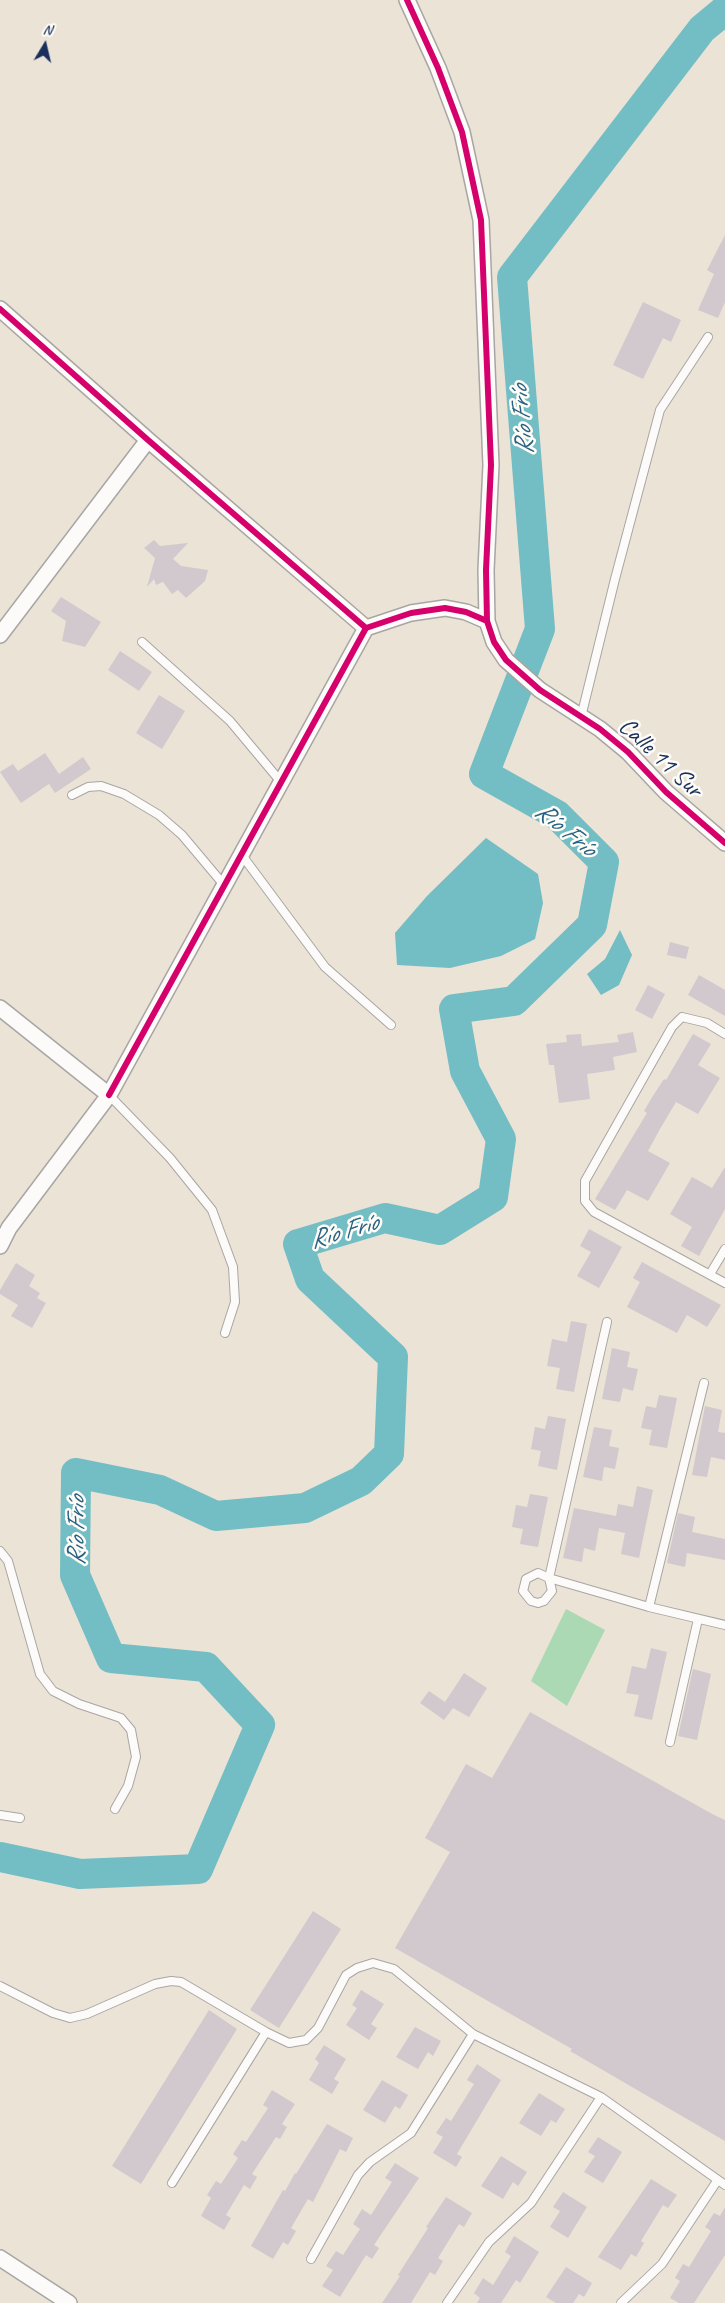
<!DOCTYPE html>
<meta charset="utf-8">
<style>
body{margin:0}
#map{position:relative;width:725px;height:2303px;overflow:hidden;background:#ebe3d6;font-family:Caveat,sans-serif}
canvas{display:block}
.north{position:absolute;left:20px;top:20px;width:50px;height:50px;-webkit-text-stroke:4px #fdfcf7;paint-order:stroke;rotate:9deg;font-size:14px;font-weight:700;line-height:20px;text-align:center;color:#1b2f5e}
.north::after{content:'';display:block;margin:auto;width:18px;height:22px;background:#1b2f5e;clip-path:polygon(50% 0,100% 100%,50% 72%,0 100%)}
</style>
<div id="map">
<canvas width="725" height="2303"></canvas>
<div class="north">N</div>
</div>
<script>
const context = document.querySelector('canvas').getContext('2d');
context.lineJoin = 'round';
function paint(path, color) {
  context.fillStyle = color;
  context.fill(path, 'evenodd');
}
function toPath(rows) {
  const path = new Path2D();
  for (const r of rows) {
    path.moveTo(r[0], r[1]);
    for (let i = 2; i < r.length; i += 2) path.lineTo(r[i], r[i + 1]);
  }
  return path;
}
function stroke(path, color, width, dash) {
  context.strokeStyle = color;
  context.lineWidth = width;
  context.lineCap = dash ? 'butt' : 'round';
  context.setLineDash(dash || []);
  context.stroke(path);
}
function label(font, color, halo, rows, align = 'center') {
  context.font = font + ' Caveat,sans-serif';
  context.lineWidth = 5;
  context.setLineDash([]);
  context.textBaseline = 'middle';
  context.strokeStyle = halo;
  context.fillStyle = color;
  for (const [text, x, y, turn = 0] of rows) {
    context.save();
    context.translate(x, y);
    context.rotate((+turn || 0) * Math.PI / 180);
    context.textAlign = isNaN(turn) ? turn : align;
    if (halo) context.strokeText(text, 0, 0);
    context.fillText(text, 0, 0);
    context.restore();
  }
}
paint(toPath([
 [566,1609,605,1630,567,1706,531,1681]
]), '#aad9b3');
paint(toPath([
 [486,838,538,874,543,903,535,939,501,956,450,968,397,965,395,933,427,896],
 [620,930,632,955,619,985,601,995,587,974,605,959]
]), '#73bdc4');
stroke(toPath([
 [0,1857,80,1874,198,1869,260,1725,206,1667,111,1658,75,1575,76,1473,160,1490,216,1516,305,1508,361,1481,389,1454,393,1357,310,1279,298,1244,385,1218,440,1230,493,1197,501,1139,465,1071,454,1009,514,1001,592,925,604,862,557,815,484,774,540,629,512,277,702,29,725,10]
]), '#73bdc4', 30);
paint(toPath([
 [725,235,725,302,718,318,698,310,714,274,707,270],
 [643,302,681,320,671,342,663,338,643,379,613,365],
 [154,540,160,546,188,543,173,559,181,566,208,570,205,581,186,598,178,590,172,594,163,582,156,585,154,579,147,587,155,558,144,548],
 [61,597,101,622,85,647,62,641,66,621,51,611],
 [120,651,152,672,139,691,108,670],
 [159,695,185,711,162,749,136,733],
 [45,753,59,774,83,757,91,769,55,793,49,784,21,803,0,772,13,764,18,771],
 [670,942,689,947,686,959,667,955],
 [699,975,725,990,725,1016,688,995],
 [648,985,665,994,652,1019,635,1010],
 [633,1032,637,1052,613,1057,615,1070,587,1074,590,1099,559,1103,554,1065,549,1065,546,1044,567,1042,566,1035,581,1034,582,1046,619,1042,617,1035],
 [693,1034,711,1044,698,1065,720,1078,698,1114,676,1102,660,1129,648,1151,670,1163,648,1201,627,1190,615,1210,595,1199,647,1113,644,1111,651,1099,664,1079,666,1080],
 [725,1167,725,1209,699,1256,681,1246,692,1227,670,1214,692,1177,712,1188],
 [589,1229,622,1247,599,1288,577,1276,591,1252,580,1246],
 [642,1262,721,1305,707,1327,687,1315,677,1333,627,1307,640,1282,633,1278],
 [16,1263,35,1275,29,1286,40,1293,37,1298,46,1303,32,1328,11,1316,18,1305,0,1294,0,1290],
 [571,1321,587,1324,574,1392,556,1389,560,1368,547,1366,552,1339,567,1342],
 [612,1348,630,1352,627,1367,638,1369,633,1391,623,1388,620,1402,602,1399],
 [659,1395,677,1398,667,1448,649,1445,652,1430,641,1428,646,1406,656,1408],
 [705,1406,722,1410,718,1432,725,1433,725,1460,711,1457,707,1477,692,1475],
 [548,1416,566,1419,557,1470,538,1466,541,1451,531,1449,535,1427,545,1429],
 [594,1427,612,1430,609,1446,619,1448,615,1469,604,1467,602,1481,583,1477],
 [637,1486,653,1490,639,1558,621,1554,625,1533,599,1528,595,1551,584,1548,582,1562,563,1558,574,1508,616,1516,618,1504,633,1507],
 [530,1494,548,1497,538,1547,520,1544,523,1529,512,1527,516,1505,527,1507],
 [678,1513,695,1517,692,1532,725,1539,725,1560,687,1553,685,1567,667,1563],
 [651,1648,667,1652,652,1720,634,1716,639,1695,626,1693,632,1666,646,1669],
 [693,1669,711,1674,697,1740,678,1736],
 [464,1673,487,1688,469,1717,453,1708,444,1720,420,1703,429,1691,445,1702],
 [530,1712,714,1815,725,1820,725,2141,570,2051,572,2049,395,1948,450,1852,425,1838,466,1764,492,1778],
 [313,1911,341,1929,279,2028,250,2010],
 [361,1990,384,2004,371,2024,377,2028,369,2040,346,2025,357,2008,352,2005],
 [209,2010,237,2029,141,2184,112,2166],
 [415,2027,441,2041,433,2056,428,2052,418,2069,396,2057],
 [324,2045,346,2059,334,2079,339,2082,332,2094,309,2080,319,2063,315,2059],
 [477,2064,501,2080,457,2154,462,2157,456,2167,433,2153,443,2137,436,2133,446,2118,451,2121,474,2084,467,2080],
 [382,2080,408,2095,400,2109,395,2106,385,2123,363,2110],
 [272,2090,295,2104,282,2124,287,2127,280,2139,276,2137,252,2174,257,2177,250,2189,244,2185,226,2215,231,2218,224,2230,201,2216,211,2198,207,2195,216,2181,221,2184,238,2158,233,2154,242,2140,246,2142,268,2108,263,2105],
 [539,2093,565,2109,556,2123,551,2120,541,2136,519,2123],
 [327,2124,353,2138,346,2152,340,2149,313,2202,308,2199,291,2228,296,2231,288,2245,283,2242,273,2259,251,2246,283,2190,285,2191,295,2173,296,2174],
 [598,2137,622,2152,603,2183,584,2172,595,2156,588,2152],
 [501,2156,527,2172,518,2186,513,2182,503,2199,481,2186],
 [395,2163,419,2178,374,2245,379,2248,372,2259,366,2255,340,2297,322,2286,333,2270,326,2266,336,2251,343,2255,360,2229,353,2224,362,2209,371,2215,392,2182,385,2178],
 [651,2179,677,2195,668,2208,663,2205,641,2241,644,2243,636,2257,631,2254,621,2270,598,2257],
 [563,2192,587,2207,568,2238,550,2227,560,2211,553,2207],
 [446,2197,472,2213,464,2227,459,2224,438,2258,443,2261,435,2275,430,2272,411,2303,382,2303,400,2276,398,2275,428,2228,426,2227],
 [725,2207,725,2255,694,2303,679,2303,670,2298,680,2281,675,2278,683,2264,689,2267,711,2231,705,2227,714,2213,720,2216],
 [514,2236,539,2252,520,2283,516,2280,501,2303,477,2303,480,2298,474,2293,483,2278,493,2285,511,2256,505,2252],
 [566,2267,592,2283,584,2297,579,2294,573,2303,556,2303,546,2297]
]), '#d1c9cd');
const lane = toPath([
 [142,642,230,721,281,782],
 [581,717,615,579,660,410,708,337],
 [72,795,88,787,101,786,124,794,159,815,182,835,224,885],
 [241,854,325,967,391,1025],
 [725,1034,707,1023,682,1017,672,1027,585,1181,585,1201,594,1212,725,1283],
 [109,1095,170,1158,212,1210,233,1267,235,1302,225,1333],
 [710,1274,725,1249],
 [607,1322,549,1578,552,1591,544,1601,538,1603,531,1601,523,1591,526,1579,538,1573,549,1578,649,1607,725,1625],
 [0,1551,8,1561,40,1674,53,1691,79,1704,121,1718,131,1730,136,1757,128,1786,115,1809],
 [649,1607,704,1383],
 [670,1742,698,1619],
 [0,1815,20,1818],
 [0,1986,53,2013,70,2018,87,2014,155,1984,171,1981,181,1982,266,2032,289,2043,306,2040,318,2028,346,1975,357,1968,373,1963,394,1969,473,2034,601,2097,725,2185],
 [172,2183,266,2032],
 [311,2259,358,2175,370,2162,411,2133,473,2034],
 [447,2303,489,2242,531,2203,601,2097],
 [621,2303,662,2264,717,2181]
]);
const street = toPath([
 [407,0,438,68,462,132,481,220,491,465,486,570,487,621,494,642,506,660,540,690,600,729,628,752,666,792,725,843],
 [0,309,148,440,366,628],
 [0,635,148,440],
 [0,1008,109,1095,9,1228,0,1246],
 [109,1095,366,628,411,613,445,608,466,612,487,621],
 [0,2258,69,2303]
]);
stroke(lane, '#a8a6a4', 10);
stroke(street, '#a8a6a4', 18);
stroke(lane, '#fcfbf9', 8);
stroke(street, '#fcfbf9', 15);
stroke(toPath([
 [407,0,438,68,462,132,481,220,491,465,486,570,487,621,494,642,506,660,540,690,600,729,628,752,666,792,725,843],
 [0,309,148,440,366,628],
 [109,1095,366,628,411,613,445,608,466,612,487,621]
]), '#d6006c', 6);
label('25px', '#1b2f5e', '#fdfcf7', [
 ["Calle 11 Sur",660,758,43]
]);
label('italic 26px', '#296184', '#fdfcf7', [
 ["Río Frío",523,420,-95],
 ["Río Frío",565,830,39],
 ["Río Frío",344,1232,-16],
 ["Río Frío",77,1531,-90]
]);
</script>
